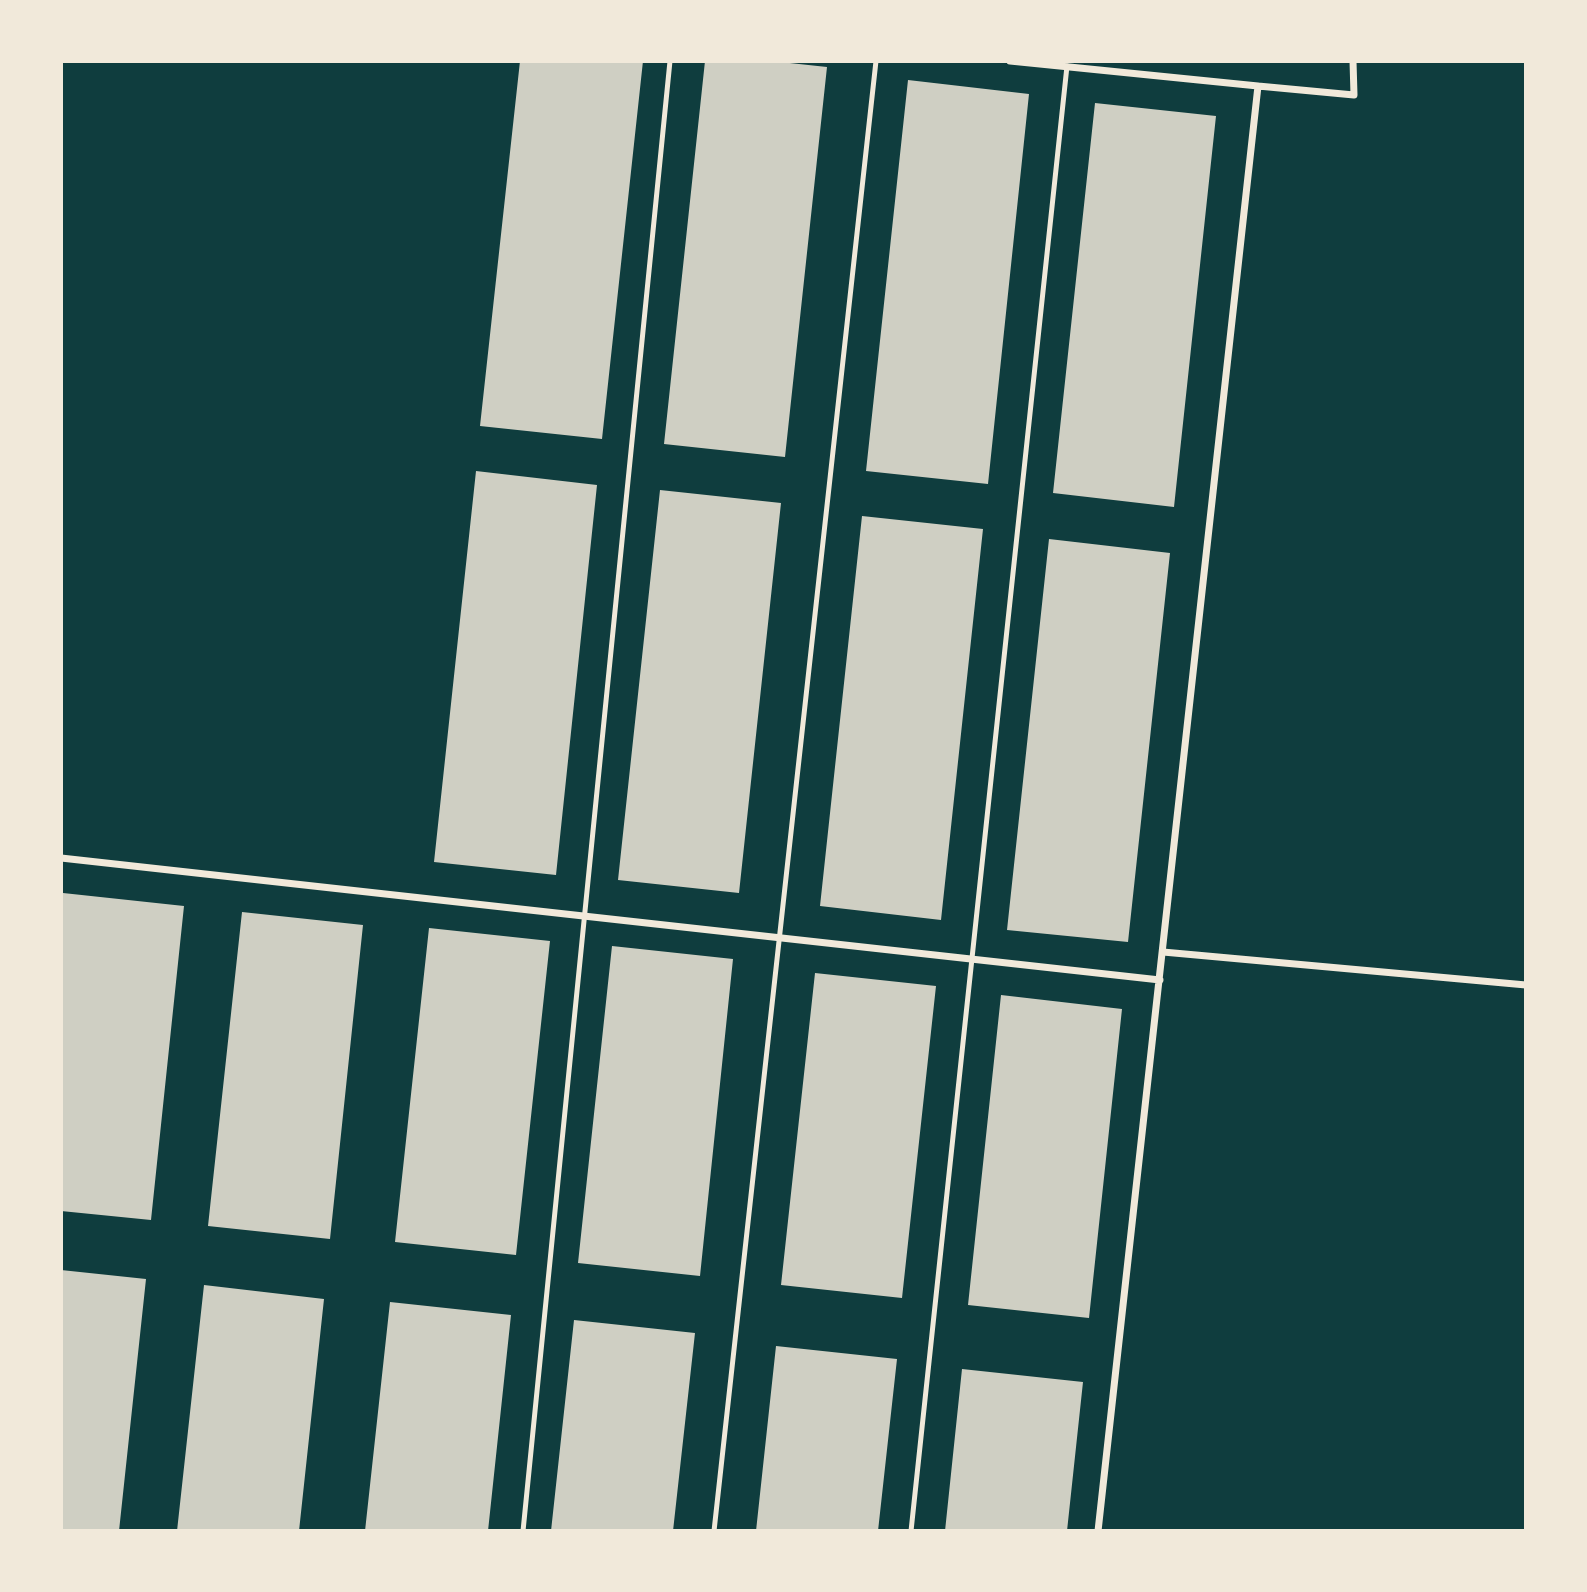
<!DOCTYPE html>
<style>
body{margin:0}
#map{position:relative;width:1587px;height:1592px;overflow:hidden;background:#0f3d3e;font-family:Ubuntu,sans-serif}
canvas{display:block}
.frame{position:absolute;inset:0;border:63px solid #f1e9da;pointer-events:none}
</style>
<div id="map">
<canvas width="1587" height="1592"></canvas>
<div class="frame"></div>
</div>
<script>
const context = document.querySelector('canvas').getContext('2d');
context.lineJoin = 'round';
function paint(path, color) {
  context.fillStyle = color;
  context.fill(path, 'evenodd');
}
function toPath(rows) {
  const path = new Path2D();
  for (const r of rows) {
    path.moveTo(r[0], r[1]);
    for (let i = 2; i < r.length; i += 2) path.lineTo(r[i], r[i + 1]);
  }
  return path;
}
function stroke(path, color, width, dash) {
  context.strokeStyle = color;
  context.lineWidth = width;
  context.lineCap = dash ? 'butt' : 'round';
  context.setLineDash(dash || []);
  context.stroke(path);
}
paint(toPath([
 [520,61,643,61,602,439,480,426],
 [705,61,771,61,827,67,785,457,664,444],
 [908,80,1029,94,988,484,866,471],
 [1095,103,1216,116,1174,507,1053,493],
 [476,471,597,485,556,875,434,862],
 [660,490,781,503,739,893,618,880],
 [862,516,983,529,941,920,820,906],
 [1049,539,1170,553,1128,942,1007,930],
 [63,893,184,906,151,1220,61,1211,61,912],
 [242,912,363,925,330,1239,208,1226],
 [429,928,550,941,516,1255,395,1242],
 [612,946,733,959,700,1276,578,1263],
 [815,973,936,986,902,1298,781,1285],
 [1001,995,1122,1009,1089,1318,968,1305],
 [61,1270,146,1279,119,1531,61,1531],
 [204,1285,324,1299,299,1531,177,1531],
 [390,1302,511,1315,488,1531,365,1531],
 [574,1320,695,1333,673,1531,551,1531],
 [776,1346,897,1359,878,1531,756,1531],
 [962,1369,1083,1382,1067,1531,945,1531]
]), '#cfcfc3');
stroke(toPath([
 [523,1531,670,61],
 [714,1531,876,61],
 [911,1531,1067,66]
]), '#f1e9da', 5);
stroke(toPath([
 [1010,61,1258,86,1098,1531],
 [1258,86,1354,95,1353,61],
 [61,858,1160,980],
 [1163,952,1526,985]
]), '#f1e9da', 7);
</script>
